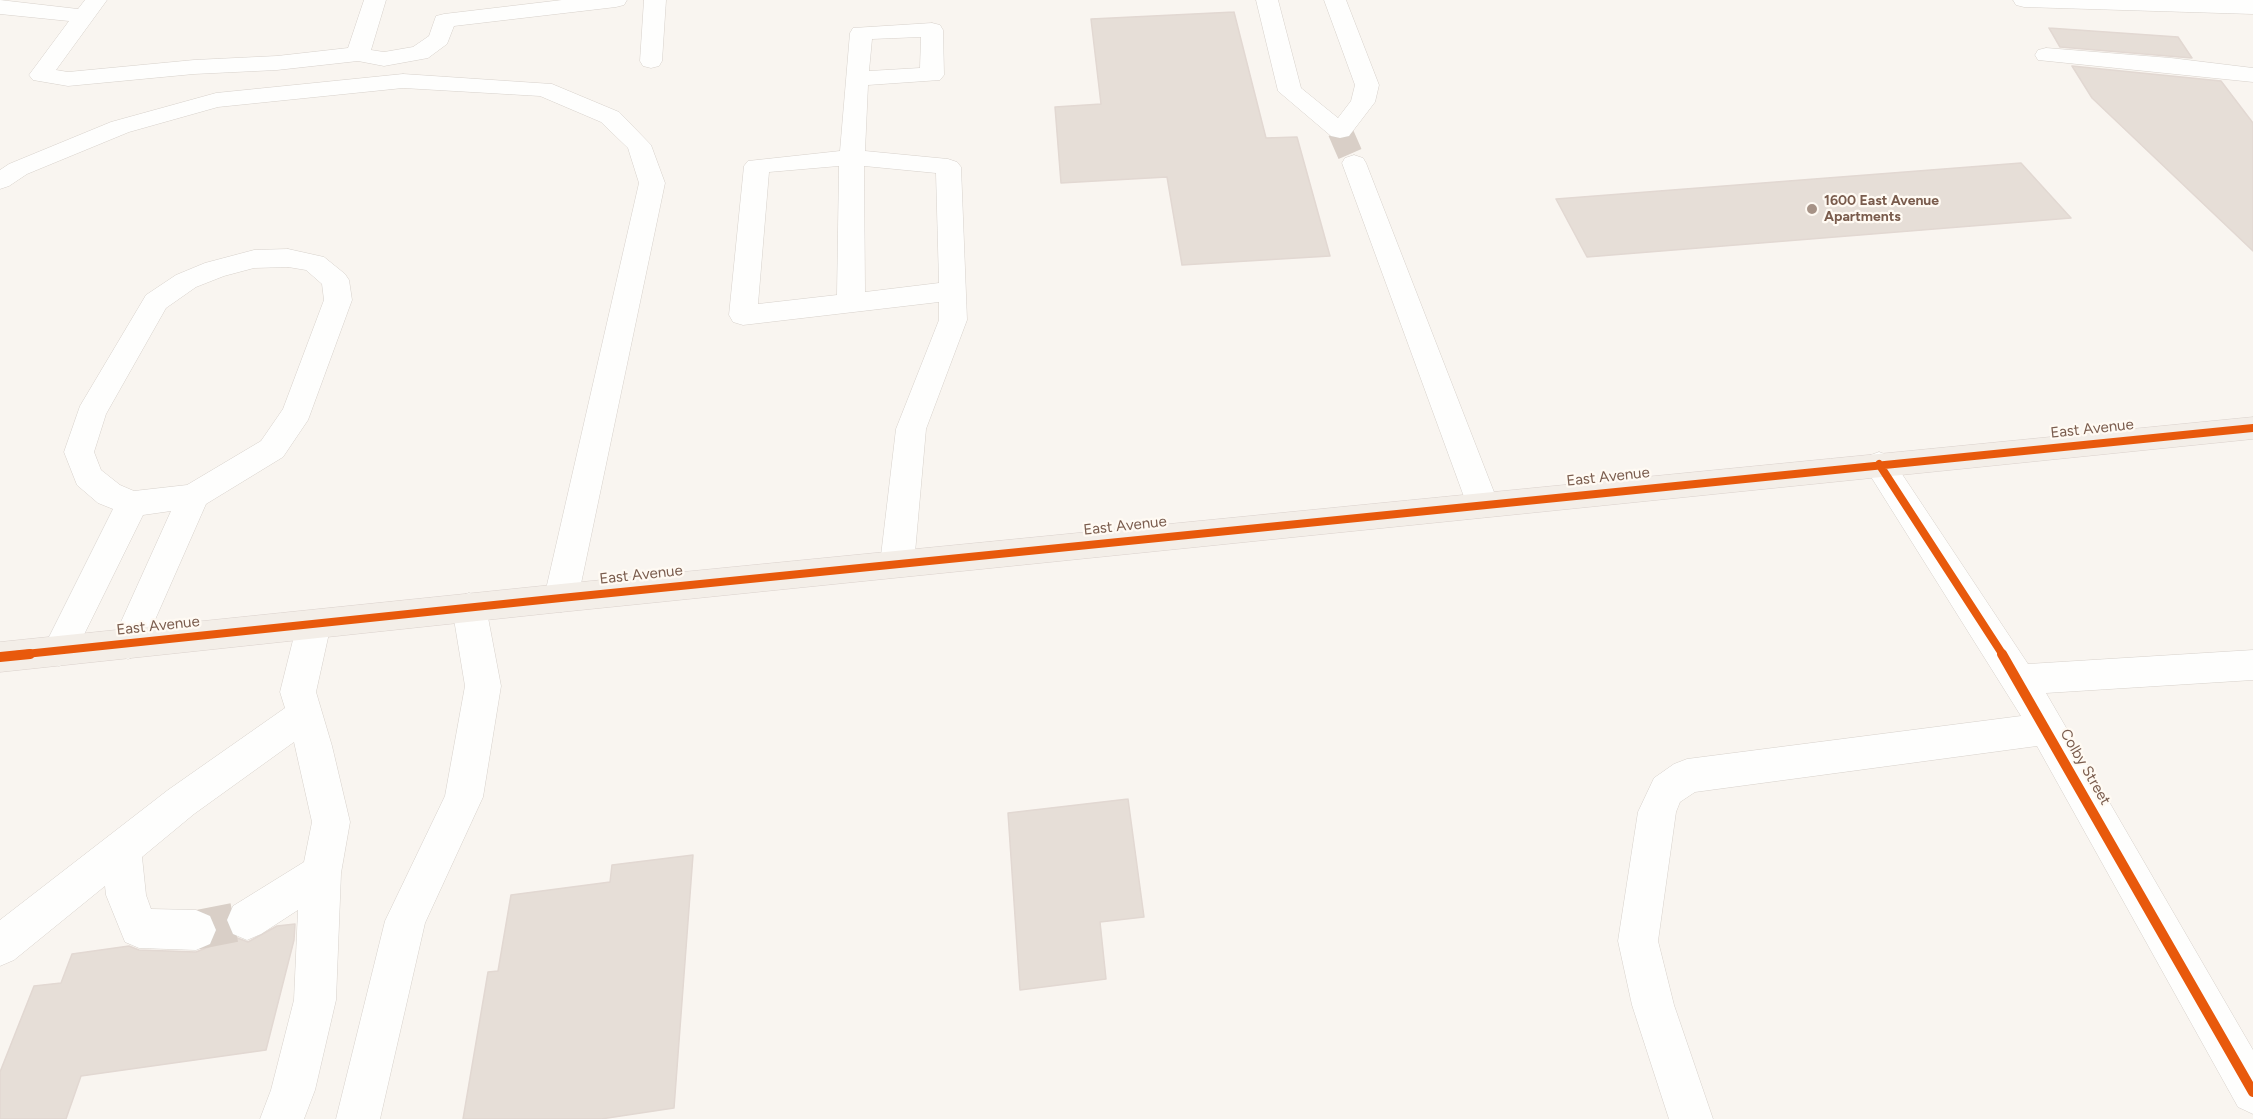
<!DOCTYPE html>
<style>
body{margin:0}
canvas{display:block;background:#f9f5f0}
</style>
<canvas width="2253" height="1119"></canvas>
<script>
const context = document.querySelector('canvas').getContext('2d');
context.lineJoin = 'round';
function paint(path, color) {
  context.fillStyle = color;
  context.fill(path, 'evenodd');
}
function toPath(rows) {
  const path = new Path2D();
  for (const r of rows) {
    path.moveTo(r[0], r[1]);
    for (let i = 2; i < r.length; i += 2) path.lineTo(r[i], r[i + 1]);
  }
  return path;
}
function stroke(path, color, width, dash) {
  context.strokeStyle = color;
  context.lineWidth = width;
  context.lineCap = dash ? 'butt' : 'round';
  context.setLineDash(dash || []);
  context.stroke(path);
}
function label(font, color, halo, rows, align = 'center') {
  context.font = font + ' Figtree,sans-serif';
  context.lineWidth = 4.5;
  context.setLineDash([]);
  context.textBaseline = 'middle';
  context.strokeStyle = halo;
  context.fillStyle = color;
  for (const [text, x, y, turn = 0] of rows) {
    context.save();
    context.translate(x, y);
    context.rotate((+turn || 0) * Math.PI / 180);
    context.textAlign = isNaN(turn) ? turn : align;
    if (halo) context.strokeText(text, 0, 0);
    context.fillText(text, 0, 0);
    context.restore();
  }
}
const building = toPath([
 [1234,12,1266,138,1297,137,1330,256,1182,265,1167,177,1061,183,1055,107,1101,104,1091,19,1234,12],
 [2049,28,2178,37,2192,58,2060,47,2049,28],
 [2072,66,2221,81,2253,123,2253,251,2092,98,2072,66],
 [2021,163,2071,218,1587,257,1556,199,2021,163],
 [1128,799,1144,917,1100,922,1106,979,1020,990,1008,813,1128,799],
 [693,855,674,1108,601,1119,463,1119,488,972,498,971,511,895,610,882,612,865,693,855],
 [295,924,294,940,266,1050,81,1076,66,1119,0,1119,0,1072,34,986,61,983,72,954,129,946,139,950,196,952,211,946,217,934,230,933,232,936,248,942,277,926,295,924]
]);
paint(building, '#e6ded7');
stroke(building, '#e2d8d2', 1.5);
stroke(toPath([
 [1340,131,1354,163]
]), '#d9cfc7', 25, [25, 12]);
stroke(toPath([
 [196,930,247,920]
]), '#d9cfc7', 39, [39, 20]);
const minor = toPath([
 [0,0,78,9,85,0,107,0,56,70,68,72,194,60,277,56,348,48,364,0,386,0,371,50,384,52,413,47,429,36,436,16,444,14,562,0,627,0,624,5,616,7,454,26,447,44,428,58,384,66,358,61,277,70,194,74,68,86,33,80,29,75,69,21,0,14,0,0],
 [644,0,666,0,662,61,659,66,651,68,643,66,640,61,644,0],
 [1256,0,1278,0,1301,88,1338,118,1351,101,1355,85,1324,0,1346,0,1379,85,1375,102,1349,136,1340,138,1331,136,1278,91,1256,0],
 [2013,0,2253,0,2253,14,2024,7,2016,5,2013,0],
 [932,23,940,25,943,30,944,75,940,80,868,85,865,151,948,159,957,162,961,167,967,320,926,429,914,564,909,573,897,577,885,573,880,564,896,429,939,320,939,302,743,325,733,322,729,315,744,166,748,161,840,151,850,33,853,28,932,23],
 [921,37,920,68,869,71,872,39,921,37],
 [839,166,837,295,758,304,769,172,839,166],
 [864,166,936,173,939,283,865,292,864,166],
 [2046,48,2171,58,2253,68,2253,82,2038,60,2035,55,2038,50,2046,48],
 [403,74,552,84,619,112,651,145,665,183,578,598,573,608,561,612,549,608,544,598,639,183,628,148,601,122,540,96,403,88,218,107,129,132,27,174,9,186,0,189,0,170,9,164,111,122,216,93,403,74],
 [1354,155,1363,158,1366,163,1499,505,1494,514,1483,517,1472,514,1467,505,1342,163,1345,158,1354,155],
 [288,249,324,257,345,274,349,280,352,300,308,420,283,457,206,504,140,654,128,659,116,654,111,644,171,511,143,515,71,661,59,666,47,661,42,651,113,509,98,503,77,485,64,452,80,406,146,295,176,275,205,263,254,250,288,249],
 [288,267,306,270,322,284,324,300,283,409,261,441,187,485,134,491,120,485,101,470,94,452,106,414,166,308,196,287,224,276,254,268,288,267],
 [1879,452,1890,456,2028,664,2253,650,2253,680,2046,693,2253,1050,2253,1114,2238,1107,2037,746,1695,792,1680,802,1676,812,1658,941,1674,1005,1713,1119,1669,1119,1632,1005,1618,941,1638,812,1654,778,1674,764,1687,759,2021,716,1863,464,1868,456,1879,452],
 [469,593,481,597,486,607,501,686,483,797,425,923,380,1119,336,1119,385,921,445,796,465,686,452,607,457,597,469,593],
 [314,610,326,614,331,624,316,692,332,746,350,822,341,873,336,1000,315,1090,304,1119,260,1119,271,1090,294,1000,298,910,261,934,247,940,233,934,227,920,233,906,304,862,312,822,294,742,194,814,142,857,146,895,151,909,196,910,210,916,216,930,210,944,196,950,139,948,125,942,106,895,105,886,14,960,0,966,0,920,168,790,285,708,280,692,297,624,302,614,314,610]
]);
const major = toPath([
 [2253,417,2253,439,561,612,0,672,0,642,561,584,2253,417]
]);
stroke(minor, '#d7d1cb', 1);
stroke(major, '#dad1cc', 1);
paint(minor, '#fefefd');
paint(major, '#f3eee8');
stroke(toPath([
 [1879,464,2003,655],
 [16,655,561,598,2253,428]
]), '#e8590c', 8);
stroke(toPath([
 [2002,654,2253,1092],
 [0,657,30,654]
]), '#e8590c', 10);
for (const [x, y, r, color] of [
 [1812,209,6,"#a69286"]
]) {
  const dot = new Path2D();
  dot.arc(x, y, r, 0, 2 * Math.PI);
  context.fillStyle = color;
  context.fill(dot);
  stroke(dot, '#fffaf3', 2);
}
label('bold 14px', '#7a5c4d', '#fffaf3', [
 ["1600 East Avenue",1824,201],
 ["Apartments",1824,217]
], 'left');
label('15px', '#7a5c4d', '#fffaf3', [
 ["East Avenue",2092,429,-6],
 ["East Avenue",1608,477,-6],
 ["East Avenue",1125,526,-6],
 ["East Avenue",641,575,-6],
 ["East Avenue",158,626,-6],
 ["Colby Street",2085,767,60]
]);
</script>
